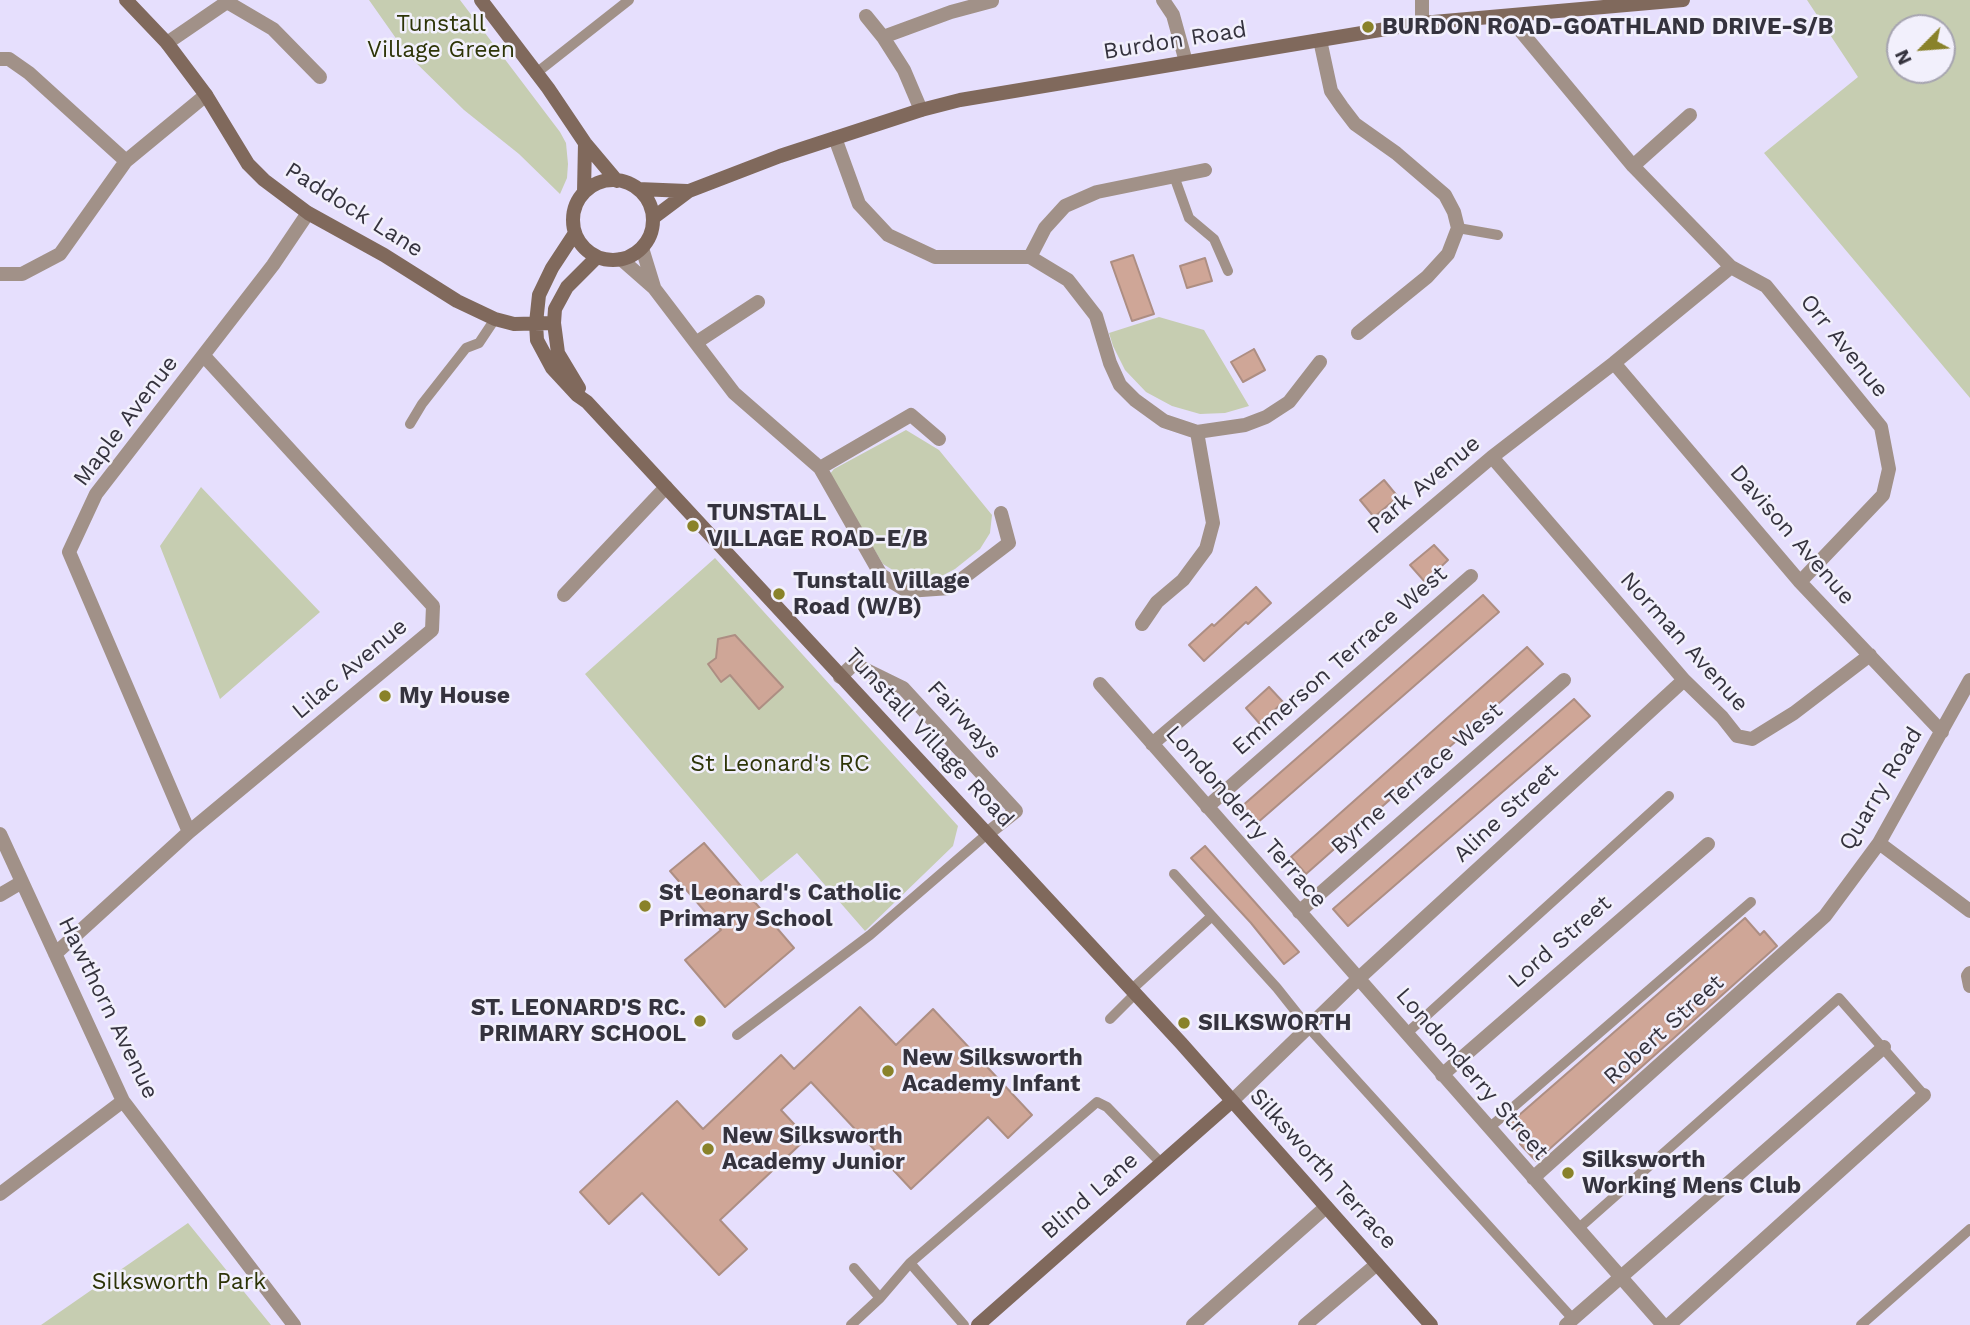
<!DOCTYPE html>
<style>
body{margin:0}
#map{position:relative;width:1970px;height:1325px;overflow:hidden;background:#e6dffd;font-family:"Work Sans",sans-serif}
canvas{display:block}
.north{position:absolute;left:1886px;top:14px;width:70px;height:70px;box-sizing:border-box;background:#f2f0fc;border:2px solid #a6a4b0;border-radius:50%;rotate:245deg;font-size:19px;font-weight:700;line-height:28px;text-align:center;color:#35333e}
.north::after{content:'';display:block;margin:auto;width:24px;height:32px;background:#89822a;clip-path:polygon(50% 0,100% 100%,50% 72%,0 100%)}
</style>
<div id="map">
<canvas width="1970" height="1325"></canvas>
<div class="north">N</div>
</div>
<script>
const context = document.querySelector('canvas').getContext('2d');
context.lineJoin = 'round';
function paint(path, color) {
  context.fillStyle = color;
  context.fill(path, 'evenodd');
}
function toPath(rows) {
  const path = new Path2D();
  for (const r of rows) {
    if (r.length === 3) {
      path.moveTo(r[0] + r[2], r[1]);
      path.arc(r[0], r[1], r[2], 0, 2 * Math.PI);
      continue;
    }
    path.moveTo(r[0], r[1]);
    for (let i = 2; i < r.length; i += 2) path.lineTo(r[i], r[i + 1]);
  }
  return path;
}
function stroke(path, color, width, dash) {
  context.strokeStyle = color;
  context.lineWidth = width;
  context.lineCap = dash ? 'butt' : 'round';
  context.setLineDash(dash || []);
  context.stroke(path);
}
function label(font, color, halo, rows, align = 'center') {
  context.font = font + ' "Work Sans",sans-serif';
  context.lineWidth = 5;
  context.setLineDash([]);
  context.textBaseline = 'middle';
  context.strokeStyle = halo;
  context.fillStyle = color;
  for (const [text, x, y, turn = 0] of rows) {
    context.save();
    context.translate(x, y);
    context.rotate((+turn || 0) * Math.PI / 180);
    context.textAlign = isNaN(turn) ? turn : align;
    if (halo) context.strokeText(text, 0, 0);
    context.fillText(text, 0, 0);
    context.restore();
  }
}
paint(toPath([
 [369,0,460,0,560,132,566,143,568,164,567,178,560,194,519,154,464,110,407,54],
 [1807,0,1970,0,1970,398,1764,153,1858,77],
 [1900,28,1942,28,1942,70,1900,70],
 [1159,317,1204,330,1249,406,1225,413,1200,414,1172,406,1146,392,1125,370,1113,346,1109,333],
 [906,430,939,450,992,515,990,533,980,549,955,569,930,582,904,577,883,564,829,475,834,469],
 [201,487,320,612,220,699,160,546],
 [715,558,958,826,953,846,865,931,797,853,761,882,585,674],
 [188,1223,271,1325,41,1325]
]), '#c6cdb1');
const building = toPath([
 [1133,255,1154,314,1132,321,1111,262,1133,255],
 [1205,258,1212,281,1187,288,1180,266,1205,258],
 [1254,349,1265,370,1243,382,1231,362,1254,349],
 [1384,480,1398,497,1374,517,1360,500,1384,480],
 [1434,545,1448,560,1425,582,1410,565,1434,545],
 [1256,587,1271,603,1248,624,1246,622,1204,661,1189,645,1212,624,1214,626,1256,587],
 [1483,595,1499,612,1256,824,1241,807,1483,595],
 [735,635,783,687,759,709,730,675,721,682,708,664,716,658,718,639,735,635],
 [1527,647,1543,664,1306,874,1291,857,1527,647],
 [1269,687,1283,702,1260,724,1246,708,1269,687],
 [1574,699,1590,716,1348,926,1333,909,1574,699],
 [704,843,794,948,725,1007,685,960,721,930,670,871,704,843],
 [1205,846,1299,952,1284,964,1251,923,1191,858,1205,846],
 [1745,918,1760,935,1764,931,1777,946,1536,1161,1520,1144,1525,1140,1510,1123,1745,918],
 [860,1007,896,1045,933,1009,1032,1115,1008,1138,988,1117,911,1189,811,1082,781,1110,807,1138,720,1220,747,1249,719,1275,642,1193,609,1224,580,1192,677,1101,703,1129,781,1055,794,1069,860,1007]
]);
paint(building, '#cfa697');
stroke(building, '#ad8e83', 2);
stroke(toPath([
 [535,74,629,0],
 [1174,176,1189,218,1214,239,1228,271],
 [1458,228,1498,235],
 [410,424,422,404,466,348,479,343,495,319],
 [1174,874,1277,988,1308,1027,1573,1319],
 [1131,990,1212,916],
 [1110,1019,1135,994],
 [1406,1034,1669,796],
 [737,1035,870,935,987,834],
 [1489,1128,1751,902],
 [1579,1228,1839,998,1924,1095],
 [910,1263,964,1325],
 [854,1268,880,1298],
 [851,1325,880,1298,910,1263,1097,1102,1107,1107,1161,1163],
 [1861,1325,1970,1229]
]), '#a19188', 10);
stroke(toPath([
 [1163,0,1173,15,1186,62],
 [1422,0,1422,23],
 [866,16,883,37],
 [1509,17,1633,166,1731,267,1766,286,1881,427,1889,469,1883,495,1800,582],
 [1320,40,1331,91,1342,107,1355,124,1396,153,1445,195,1454,212,1458,228,1448,254,1427,277,1358,333],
 [167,43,227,2,273,29,320,77],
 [0,59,9,59,29,73,126,161],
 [921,110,904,70,883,37,951,12,992,1],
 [835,138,859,204,888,235,935,257,1030,257,1068,280,1096,316,1110,363,1120,385,1135,400,1164,421,1197,432,1245,425,1266,417,1289,402,1320,362],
 [1633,166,1690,115],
 [642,248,654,287],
 [1030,257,1045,228,1065,206,1097,192,1205,170],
 [621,259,654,288,734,393,820,468,881,575,907,591,950,588,1009,543,1001,513],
 [0,274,22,274,60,254,126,161,206,95],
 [697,342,758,302],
 [1614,363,1800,582,1942,732],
 [1492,457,1684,680,1722,717,1737,736,1752,739,1794,713,1870,655],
 [820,468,911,415,939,439],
 [564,595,666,487],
 [1142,624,1157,602,1183,580,1206,549,1213,523,1197,432],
 [840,677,854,664,903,688,1016,811,987,834],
 [1100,684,1663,1325],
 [1152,744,1492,457,1614,363,1731,267],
 [1207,807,1471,576],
 [189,832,69,552,96,494,273,265,308,213],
 [0,834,123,1101,294,1325],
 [1879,843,1970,911],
 [0,895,22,882],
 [1299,912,1564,680],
 [55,954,189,832,432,630,433,606,204,356],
 [1970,973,1968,976,1970,986],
 [1442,1075,1708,844],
 [1232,1101,1358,979,1684,680],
 [1533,1178,1825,916,1879,843,1970,680],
 [0,1194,123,1101],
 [1193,1325,1326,1207],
 [1305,1325,1377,1264],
 [1566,1325,1884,1047],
 [1669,1325,1924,1095]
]), '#a19188', 14);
stroke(toPath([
 [126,0,167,43,206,95,248,164,264,180,308,213,384,255,457,301,495,319,514,324,554,323],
 [481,0,548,88,585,143,617,181],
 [613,220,40],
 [638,189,687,191],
 [584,192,585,143],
 [653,218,689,191,780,156,921,110,960,100,1422,23,1683,0],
 [575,233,552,268,539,295,536,323,537,340,552,368,577,395,587,402,1181,1043,1431,1325],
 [579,388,558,353,554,323,555,309,567,287,597,257],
 [978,1325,1232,1101]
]), '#80695c', 14);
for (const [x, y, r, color] of [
 [1368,27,7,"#89822a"],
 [693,526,7,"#89822a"],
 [779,594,7,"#89822a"],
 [385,696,7,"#89822a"],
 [645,906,7,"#89822a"],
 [700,1021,7,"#89822a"],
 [1184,1023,7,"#89822a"],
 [888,1071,7,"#89822a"],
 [708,1149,7,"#89822a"],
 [1568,1173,7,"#89822a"]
]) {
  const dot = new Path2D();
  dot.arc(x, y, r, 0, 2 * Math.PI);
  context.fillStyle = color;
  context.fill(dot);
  stroke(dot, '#f2f0fc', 2.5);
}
label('23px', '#2d3407', '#f2f0fc', [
 ["Tunstall",441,24],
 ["Village Green",441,50],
 ["St Leonard's RC",780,764],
 ["Silksworth Park",179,1282]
]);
label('bold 23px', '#35333e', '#f2f0fc', [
 ["BURDON ROAD-GOATHLAND DRIVE-S/B",1382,27],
 ["TUNSTALL",707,513],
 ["VILLAGE ROAD-E/B",707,539],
 ["Tunstall Village",793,581],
 ["Road (W/B)",793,607],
 ["My House",399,696],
 ["St Leonard's Catholic",659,893],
 ["Primary School",659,919],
 ["ST. LEONARD'S RC.",686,1008,"right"],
 ["PRIMARY SCHOOL",686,1034,"right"],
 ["SILKSWORTH",1198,1023],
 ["New Silksworth",902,1058],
 ["Academy Infant",902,1084],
 ["New Silksworth",722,1136],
 ["Academy Junior",722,1162],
 ["Silksworth",1582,1160],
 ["Working Mens Club",1582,1186]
], 'left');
label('23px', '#35333e', '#f2f0fc', [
 ["Burdon Road",1175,41,-9],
 ["Paddock Lane",354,210,32],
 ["Orr Avenue",1844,346,51],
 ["Maple Avenue",126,421,-53],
 ["Park Avenue",1424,485,-40],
 ["Davison Avenue",1792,535,49],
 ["Norman Avenue",1684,642,48],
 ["Emmerson Terrace West",1340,661,-41],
 ["Lilac Avenue",350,669,-40],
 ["Fairways",964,720,47],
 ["Tunstall Village Road",929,738,47],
 ["Byrne Terrace West",1417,779,-41],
 ["Quarry Road",1881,789,-59],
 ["Aline Street",1506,813,-43],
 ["Londonderry Terrace",1246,817,49],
 ["Lord Street",1560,942,-41],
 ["Hawthorn Avenue",108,1008,64],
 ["Robert Street",1664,1030,-42],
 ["Londonderry Street",1472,1074,49],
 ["Silksworth Terrace",1323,1169,48],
 ["Blind Lane",1090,1196,-41]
]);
</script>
